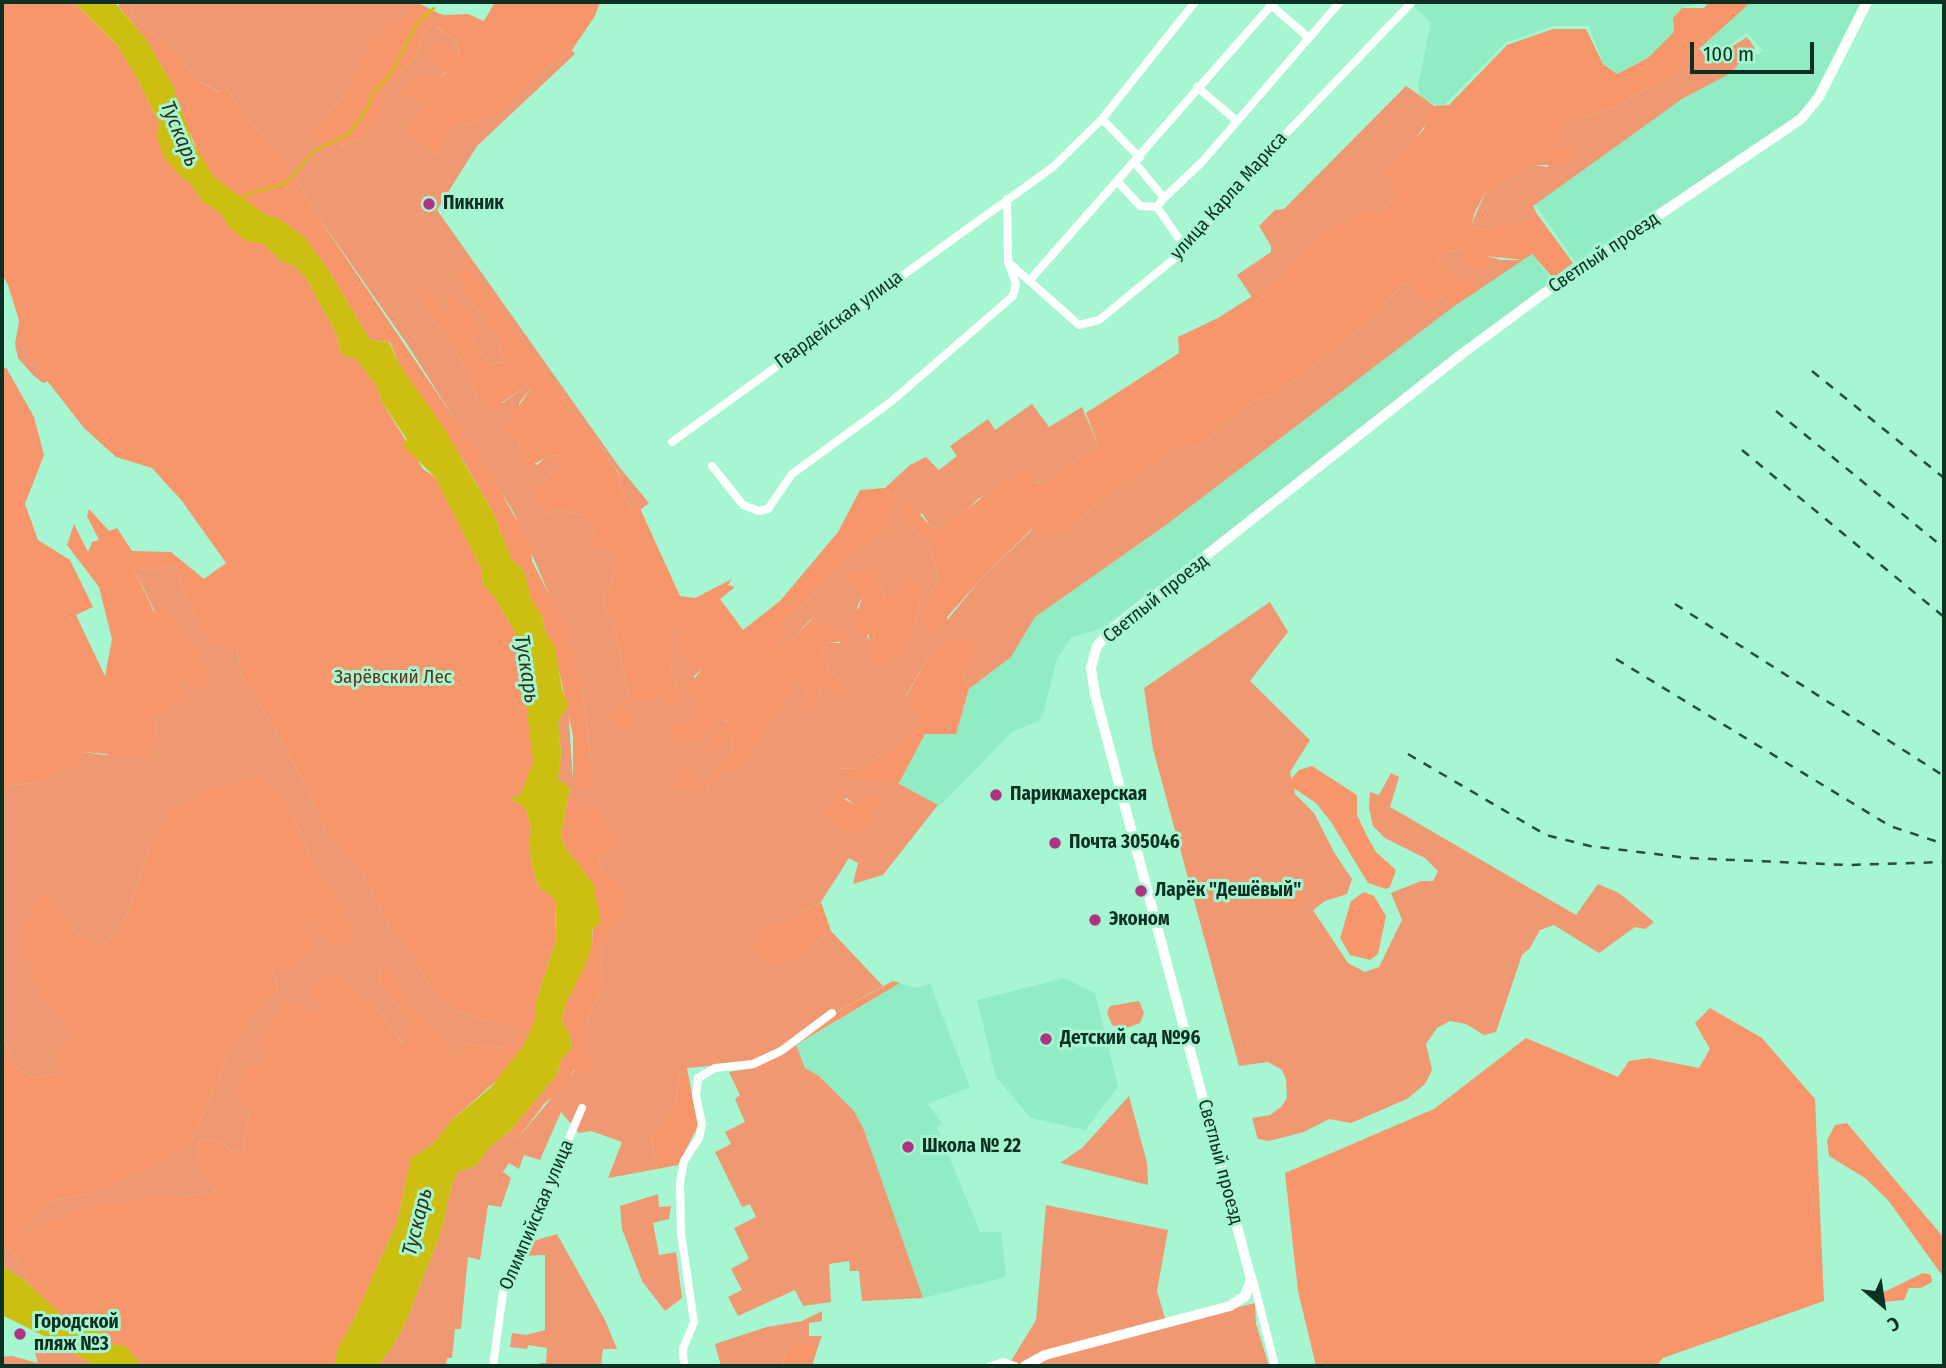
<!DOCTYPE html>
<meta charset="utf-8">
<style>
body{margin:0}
#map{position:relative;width:1946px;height:1368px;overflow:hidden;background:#a5f6d1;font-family:"Fira Sans Condensed",sans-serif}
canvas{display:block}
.frame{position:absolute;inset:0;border:4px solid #0e3023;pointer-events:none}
.north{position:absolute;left:1848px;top:1270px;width:70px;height:70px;-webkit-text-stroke:5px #a5f6d1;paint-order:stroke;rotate:151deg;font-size:19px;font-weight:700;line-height:28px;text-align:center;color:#0e3023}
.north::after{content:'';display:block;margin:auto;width:24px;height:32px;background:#0e3023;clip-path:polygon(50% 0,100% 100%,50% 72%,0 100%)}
.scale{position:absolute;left:1690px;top:42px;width:124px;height:32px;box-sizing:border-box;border:4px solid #0e3023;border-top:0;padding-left:9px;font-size:21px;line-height:24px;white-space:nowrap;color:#0e3023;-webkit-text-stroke:5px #a5f6d1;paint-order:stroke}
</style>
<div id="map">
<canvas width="1946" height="1368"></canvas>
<div class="frame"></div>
<div class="north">С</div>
<div class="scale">100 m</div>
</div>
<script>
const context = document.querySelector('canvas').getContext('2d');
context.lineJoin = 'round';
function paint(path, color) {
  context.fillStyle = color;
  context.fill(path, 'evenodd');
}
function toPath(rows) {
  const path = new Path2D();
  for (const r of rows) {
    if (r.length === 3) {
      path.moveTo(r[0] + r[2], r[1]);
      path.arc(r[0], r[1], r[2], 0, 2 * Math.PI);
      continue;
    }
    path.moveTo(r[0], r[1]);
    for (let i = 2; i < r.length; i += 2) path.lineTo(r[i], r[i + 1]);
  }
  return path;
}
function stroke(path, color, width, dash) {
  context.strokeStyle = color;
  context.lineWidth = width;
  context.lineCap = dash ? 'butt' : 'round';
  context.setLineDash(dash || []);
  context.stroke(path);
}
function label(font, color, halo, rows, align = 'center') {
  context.font = font + ' "Fira Sans Condensed",sans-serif';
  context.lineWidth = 6;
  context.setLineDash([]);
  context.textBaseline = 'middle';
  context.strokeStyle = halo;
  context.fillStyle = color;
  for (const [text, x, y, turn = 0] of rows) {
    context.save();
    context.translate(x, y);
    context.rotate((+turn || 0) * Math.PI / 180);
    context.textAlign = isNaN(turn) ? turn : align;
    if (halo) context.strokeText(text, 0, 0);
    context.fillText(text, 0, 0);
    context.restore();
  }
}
paint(toPath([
 [1409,2,1706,2,1682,8,1673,18,1675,32,1648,58,1617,74,1603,64,1589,26,1553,26,1505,43,1441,108,1420,96,1418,86,1431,22],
 [1749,2,1861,2,1811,99,1798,116,1576,263,1533,202,1633,129,1763,51,1747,33,1710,58,1700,44],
 [1532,254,1554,283,1482,333,1226,535,1102,628,1071,638,1057,659,1044,712,1039,721,1012,732,939,807,899,783,925,734,956,734,969,689,1011,657,1035,617,1166,525,1446,311],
 [1064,978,1095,993,1118,1087,1085,1130,1031,1118,996,1077,977,1000],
 [900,983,916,988,930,984,970,1087,928,1104,942,1123,937,1127,980,1232,1001,1232,1006,1277,923,1298,864,1130,854,1111,819,1076,805,1068,796,1045]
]), '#91ecc4');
paint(toPath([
 [127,2,420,2,384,36,371,40,346,92,318,126,340,146,359,139,378,106,381,94,416,56,426,29,440,14,445,15,436,27,454,39,460,56,439,79,402,94,431,105,407,134,436,156,454,127,492,118,509,105,531,81,572,50,575,54,477,146,437,210,620,468,649,503,640,510,638,505,632,510,619,486,620,475,603,449,567,404,528,348,468,298,498,338,504,362,490,364,471,340,478,335,451,323,420,302,453,346,472,381,478,399,502,403,527,386,533,386,519,403,520,457,537,465,546,457,562,455,557,470,537,485,544,514,556,510,583,515,594,532,582,546,610,550,615,569,610,587,603,597,604,606,614,626,629,699,612,726,625,735,625,706,633,699,651,702,663,695,682,694,672,676,668,631,678,626,682,652,705,667,694,676,696,702,688,726,701,741,720,718,727,722,714,749,730,732,733,751,702,782,691,768,683,778,682,787,670,788,708,787,714,778,755,744,788,698,793,682,802,686,807,693,803,711,825,685,843,683,828,670,821,652,828,643,840,643,845,632,811,619,793,638,771,652,781,622,800,609,845,559,871,544,887,527,899,475,910,465,926,457,939,470,957,456,950,446,988,419,995,430,1032,404,1049,427,1082,407,1098,445,1042,483,1012,480,978,499,968,509,950,517,942,529,930,526,922,513,904,524,928,540,939,579,930,594,948,619,980,580,1033,529,1074,526,1098,503,1177,444,1199,447,1252,402,1273,395,1320,361,1372,319,1404,283,1413,287,1425,301,1439,295,1453,307,1166,525,1035,617,1011,657,969,689,962,675,968,664,931,652,906,696,920,720,907,739,858,769,838,768,854,780,894,781,938,805,883,875,853,884,858,863,849,858,821,902,776,925,799,955,831,931,883,986,818,1022,800,1037,804,1040,796,1045,805,1068,819,1076,854,1111,864,1130,923,1298,862,1301,859,1271,850,1271,849,1261,829,1264,831,1302,803,1306,795,1290,738,1316,728,1297,742,1290,731,1269,749,1259,734,1228,756,1217,750,1204,742,1207,715,1152,731,1144,725,1132,745,1122,735,1099,740,1095,729,1072,755,1068,791,1047,744,1063,687,1068,688,1073,680,1075,675,1103,651,1138,657,1169,608,1178,622,1142,591,1131,579,1133,561,1112,540,1160,524,1155,519,1169,509,1163,503,1172,511,1178,501,1207,488,1205,480,1260,468,1257,461,1329,455,1329,452,1358,447,1358,446,1366,377,1366,391,1349,405,1324,442,1229,452,1184,459,1171,476,1166,489,1148,511,1130,517,1139,586,1057,586,1031,590,1012,601,992,602,937,615,878,604,874,598,859,615,845,574,802,570,788,558,779,561,754,558,721,568,706,573,781,591,760,582,686,550,596,513,511,407,344,315,212,288,164,245,116,227,88,219,92,195,78,176,53,135,18],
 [851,569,878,580,886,598,921,597,913,635,871,646,857,607,865,592],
 [846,798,855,805,853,834,824,817],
 [1747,37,1755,48,1729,74,1682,99,1533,206,1537,214,1521,223,1500,223,1483,230,1471,226,1485,193,1535,165,1547,167,1573,144,1564,148,1554,146,1562,126,1616,106,1645,90,1690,60,1689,52,1700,48,1708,62],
 [1406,86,1429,102,1428,121,1410,146,1396,198,1375,214,1289,263,1279,279,1252,297,1237,275,1271,252,1271,246,1259,226,1275,210,1284,209],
 [1463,249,1501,260,1523,260,1477,291,1471,282,1462,283,1459,276,1437,260,1446,252],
 [20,315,48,381,43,383,33,375,18,358,15,344],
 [174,566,194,615,237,648,241,675,271,723,306,786,326,833,363,873,390,929,407,948,431,988,455,1011,519,1030,514,1042,500,1048,467,1044,453,1062,447,1040,419,1015,383,959,379,983,409,1022,404,1045,376,1007,322,1014,262,1065,249,1110,243,1153,231,1151,222,1142,200,1139,197,1154,204,1176,217,1191,184,1197,158,1196,79,1210,15,1234,49,1201,87,1194,191,1141,228,1056,263,1002,278,991,272,969,305,916,337,896,309,854,292,814,150,846,127,915,104,945,75,932,49,894,40,996,75,1036,61,1073,35,1078,17,1068,2,1035,2,787,39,782,76,767,82,752,106,755,157,738,154,717,177,672,163,607,155,612,133,567,152,570],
 [1270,602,1288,632,1250,681,1310,740,1290,772,1295,794,1314,813,1335,854,1352,879,1347,894,1325,901,1313,910,1348,963,1365,972,1379,967,1402,920,1391,893,1421,881,1433,881,1438,871,1425,858,1385,838,1373,826,1369,808,1370,792,1379,795,1391,773,1399,777,1390,807,1576,915,1598,884,1619,893,1654,922,1645,929,1635,927,1599,953,1554,925,1540,930,1530,948,1522,955,1496,1032,1484,1035,1466,1024,1450,1021,1437,1028,1426,1044,1432,1070,1425,1084,1407,1099,1351,1123,1329,1119,1304,1132,1269,1141,1258,1139,1252,1118,1270,1115,1281,1107,1287,1098,1286,1079,1282,1070,1268,1062,1239,1066,1153,749,1144,688],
 [1139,1001,1144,1013,1140,1023,1124,1029,1112,1025,1107,1013,1110,1006],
 [1129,1096,1147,1163,1148,1185,1060,1163,1082,1148],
 [658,1194,659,1207,671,1206,669,1219,653,1223,659,1255,676,1252,682,1298,665,1311,642,1281,622,1229,620,1206],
 [1046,1205,1168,1230,1157,1291,1167,1325,1255,1303,1256,1324,1269,1366,1008,1366,1036,1320],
 [557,1234,605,1320,617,1349,603,1349,601,1366,540,1366,540,1363,546,1363,547,1348,528,1345,527,1349,510,1347,512,1333,526,1335,545,1330,545,1255,522,1256,526,1243],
 [2,1247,13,1251,28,1283,2,1265],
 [822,1311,822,1321,809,1323,809,1336,822,1336,818,1347,785,1348,783,1366,721,1366,715,1344,767,1327,802,1321],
 [48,1340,52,1340,95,1366,2,1366,2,1357,12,1356,38,1363,34,1350,39,1343]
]), '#ef9871');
paint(toPath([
 [2,2,74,2,117,45,136,76,159,123,157,138,180,176,190,183,204,203,219,212,232,229,246,241,264,244,279,260,295,266,306,278,337,335,340,350,344,356,356,359,377,386,381,400,423,469,435,477,481,568,483,585,495,598,517,636,528,674,525,694,534,762,521,794,511,799,526,809,531,828,529,847,532,865,538,886,555,899,555,910,556,940,535,1004,536,1020,524,1045,506,1072,450,1122,434,1143,411,1158,397,1222,355,1317,338,1348,334,1366,142,1366,125,1346,108,1344,98,1328,75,1328,28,1283,13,1251,2,1247,2,1035,17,1068,35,1078,61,1073,59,1052,74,1036,40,996,20,935,38,896,49,894,75,932,104,945,127,915,150,846,172,809,203,792,262,773,292,814,309,854,337,896,354,939,335,949,305,917,309,947,293,969,272,969,278,991,263,1002,228,1056,191,1141,151,1167,87,1194,49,1201,17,1233,78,1210,158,1195,184,1197,217,1191,204,1177,197,1154,200,1139,222,1142,231,1151,243,1153,249,1110,235,1093,247,1068,262,1065,260,1041,286,1000,321,1014,309,986,333,973,376,1007,403,1044,409,1022,379,983,383,958,419,1015,447,1040,453,1061,467,1044,500,1048,513,1042,519,1030,455,1011,431,988,407,948,390,929,363,873,326,833,306,786,271,723,241,675,237,648,212,643,194,615,174,566,152,570,133,567,154,612,164,606,199,656,210,682,194,691,178,674,183,698,154,717,157,738,149,757,82,752,77,767,39,782,2,787,2,366,7,369,34,417,44,455,25,504,38,540,70,560,93,607,76,615,105,676,112,639,99,587,67,545,74,524,88,552,92,542,99,540,87,516,89,509,109,531,117,528,132,551,171,552,204,579,226,563,182,501,152,468,116,457,84,428,45,378,26,343,8,285,2,274],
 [122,2,127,2,135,18,176,53,195,78,218,92,227,88,245,116,288,164,315,212,487,467,531,546,532,561,565,625,582,686,591,760,588,786,578,790,573,781,573,736,554,647,545,631,542,616,531,600,525,573,511,558,494,514,464,462,399,364,390,342,370,340,329,271,305,238,281,220,263,213,244,200,215,178,203,163,184,120,174,88,146,39,118,6],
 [495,2,600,2,595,16,572,50,531,81,509,105,492,118,454,127,436,156,407,134,416,116,430,105,401,94,404,86,423,74,439,79,446,72,427,54,434,42,460,55,454,39,435,26,445,15,468,14,484,21],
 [1709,2,1751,2,1700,48,1689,52,1690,60,1675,73,1616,106,1562,126,1555,146,1564,148,1573,143,1576,149,1569,165,1535,165,1485,193,1475,212,1471,226,1483,230,1500,223,1521,223,1537,214,1573,263,1553,278,1532,254,1523,260,1486,256,1483,268,1469,267,1462,249,1446,252,1437,260,1459,276,1462,282,1471,281,1477,291,1453,307,1439,295,1425,302,1413,287,1404,283,1372,319,1320,361,1273,395,1252,402,1199,447,1177,445,1098,503,1074,526,1044,537,1032,529,980,580,933,633,922,619,930,594,939,579,928,540,904,524,902,513,911,504,930,526,942,529,950,517,968,509,1004,479,1012,480,1019,471,1030,473,1036,483,1042,483,1098,445,1086,413,1179,353,1178,337,1218,318,1279,279,1289,263,1328,230,1370,208,1375,214,1396,198,1386,170,1424,129,1429,102,1434,106,1449,105,1507,45,1553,29,1586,29,1603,64,1617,74,1648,58,1674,32,1673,18,1682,8,1704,8],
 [418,3,440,14,426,29,416,56,381,94,379,122,359,139,325,151,313,136,318,126,346,92,371,39,384,36,384,21,396,24],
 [464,261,538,359,567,404,603,449,620,476,619,486,632,510,638,504,680,596,695,598,732,579,728,585,735,587,720,599,743,630,780,601,838,532,860,490,885,488,899,475,888,527,871,544,845,559,800,609,781,622,786,633,773,650,793,638,812,619,845,632,846,641,828,643,821,652,828,670,843,683,850,696,841,699,825,685,818,693,817,708,808,715,802,711,807,693,802,686,793,683,788,698,745,760,732,772,723,770,701,794,670,788,672,781,682,787,682,765,691,768,702,782,733,751,730,732,714,750,707,748,727,721,720,719,701,741,676,745,668,738,674,723,688,725,696,702,688,686,704,667,697,666,681,652,678,626,669,631,672,676,682,694,678,703,667,703,663,695,651,702,633,700,625,706,633,720,625,735,612,726,607,715,629,699,614,626,604,606,603,597,610,587,615,569,610,551,582,546,594,532,583,515,556,510,544,514,534,492,537,485,557,470,553,461,561,455,547,457,527,468,520,457,520,443,510,439,506,424,532,387,527,386,490,410,478,399,472,381,453,346,420,302,416,288,429,291,450,321,447,303,450,292,477,324,478,335,471,340,490,364,504,362,498,338,468,298,459,273],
 [879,565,878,580,886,598,897,597,904,577,915,580,921,597,913,635,899,654,883,667,869,660,869,635,862,634,853,625,864,592,846,580,851,569,861,572],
 [957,638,971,640,976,652,962,675,969,689,956,734,925,734,899,783,854,780,837,768,858,769,907,739,920,720,906,697,931,652],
 [1312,766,1357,795,1357,815,1367,836,1376,852,1396,870,1390,887,1386,889,1368,883,1331,822,1316,803,1292,787,1292,778,1299,770],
 [570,788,574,802,584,810,596,810,612,830,615,845,598,859,604,874,615,878,624,891,620,917,610,933,602,937,601,992,590,1012,586,1031,586,1057,594,1060,591,1072,574,1070,563,1088,545,1103,517,1139,511,1130,558,1073,560,1061,571,1049,570,1034,562,1022,566,1003,592,945,594,885,565,847,561,834],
 [868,794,881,798,864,833,853,834,840,829,824,817,837,795,855,805],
 [1288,895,14],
 [1364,892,1374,896,1386,916,1378,954,1370,960,1350,955,1340,938,1351,901],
 [821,902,831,931,799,955,774,967,753,954,760,926,776,925],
 [893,981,900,983,804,1040,800,1036,818,1022],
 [1710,1008,1762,1038,1815,1099,1824,1301,1663,1358,1656,1366,1316,1366,1298,1291,1285,1173,1434,1109,1526,1038,1618,1077,1629,1061,1649,1058,1699,1068,1710,1049,1695,1023],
 [688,1073,698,1126,678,1165,657,1169,651,1138,675,1103,680,1075],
 [1847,1123,1944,1238,1944,1278,1888,1200,1865,1178,1829,1156,1827,1140,1835,1125],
 [1923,1273,1931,1275,1932,1282,1921,1288,1909,1288,1904,1300,1884,1302,1882,1293],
 [796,1341,818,1347,812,1366,783,1366,785,1348]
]), '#f8966b');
paint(toPath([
 [74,2,114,2,146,39,174,88,193,143,215,178,263,213,281,220,305,238,329,271,370,340,389,342,399,364,442,425,494,514,511,558,525,573,531,599,542,616,545,631,555,647,562,689,568,706,558,721,561,754,558,779,570,788,561,834,565,847,594,885,601,922,592,930,592,945,585,966,566,1003,562,1022,570,1034,571,1049,560,1061,558,1073,511,1130,489,1148,476,1166,459,1171,452,1184,442,1229,405,1324,391,1349,377,1366,334,1366,338,1348,355,1317,397,1222,411,1158,434,1143,450,1122,491,1087,524,1045,535,1020,535,1004,556,940,555,899,538,886,532,865,529,847,531,828,526,809,511,799,521,794,533,762,525,694,528,674,517,636,495,598,483,585,481,568,435,477,403,446,407,440,381,400,377,386,356,359,344,356,340,350,337,335,306,278,295,266,279,260,264,244,246,241,231,229,219,212,204,203,190,183,180,176,164,157,157,138,159,123,136,76,117,45],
 [2,1265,28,1283,75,1328,98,1328,108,1344,125,1346,142,1366,95,1366,52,1340,2,1315]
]), '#ccbf11');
stroke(toPath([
 [244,200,245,195,286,183,314,151,348,134,368,107,371,96,391,73,417,23,434,8]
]), '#ccbf11', 2.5);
stroke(toPath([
 [1271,5,1309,38],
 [1197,87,1237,121],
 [1102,119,1140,158],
 [1135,163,1164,198,1157,207,1186,249],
 [1118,182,1140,206,1157,207],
 [1164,198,1202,162,1340,2],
 [1008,262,1079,325,1099,320,1186,249,1277,143,1412,2],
 [1029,281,1274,2],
 [672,442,1053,167,1102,119,1195,2],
 [712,466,743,505,759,511,768,509,792,474,892,401,1013,296,1016,284,1008,262,1007,199],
 [1252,1276,1275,1366],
 [493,1366,503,1292,582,1108],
 [684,1366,683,1349,694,1322,681,1233,680,1183,684,1161,699,1138,702,1124,696,1096,698,1078,715,1068,753,1064,781,1051,832,1013],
 [991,1366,1003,1362,1015,1366]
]), '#fff', 8);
stroke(toPath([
 [1025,1366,1045,1355,1230,1306,1245,1296,1251,1279,1095,694,1091,668,1097,646,1109,632,1463,353,1558,283,1801,119,1819,97,1867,2]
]), '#fff', 10);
stroke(toPath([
 [1812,371,1944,478],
 [1776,411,1944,548],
 [1742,450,1944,617],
 [1675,604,1944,776],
 [1616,659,1890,826,1944,844],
 [1408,754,1546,835,1590,846,1688,858,1848,865,1944,862]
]), '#254f3e', 2.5, [9, 9]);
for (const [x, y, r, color] of [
 [429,204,7,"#af3385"],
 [996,795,7,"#af3385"],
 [1055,843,7,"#af3385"],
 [1141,891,7,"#af3385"],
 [1095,920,7,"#af3385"],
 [1046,1039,7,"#af3385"],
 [908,1147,7,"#af3385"],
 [20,1334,7,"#af3385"]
]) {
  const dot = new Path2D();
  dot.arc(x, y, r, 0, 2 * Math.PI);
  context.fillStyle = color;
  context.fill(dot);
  stroke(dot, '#a5f6d1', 2.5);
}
label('19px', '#0e3023', '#a5f6d1', [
 ["улица Карла Маркса",1229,196,-48],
 ["Светлый проезд",1604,253,-34],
 ["Гвардейская улица",839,320,-36],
 ["Светлый проезд",1156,599,-39],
 ["Светлый проезд",1220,1162,75],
 ["Олимпийская улица",537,1215,-67]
]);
label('bold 19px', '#0e3023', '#a5f6d1', [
 ["Пикник",443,204],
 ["Парикмахерская",1010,795],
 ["Почта 305046",1069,843],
 ["Ларёк \"Дешёвый\"",1155,891],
 ["Эконом",1109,920],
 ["Детский сад №96",1060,1039],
 ["Школа № 22",922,1147],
 ["Городской",34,1323],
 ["пляж №3",34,1345]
], 'left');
label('19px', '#62311b', '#a5f6d1', [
 ["Зарёвский Лес",393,678]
]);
label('italic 21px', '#34321a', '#a5f6d1', [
 ["Тускарь",179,134,67],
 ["Тускарь",526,669,81],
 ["Тускарь",418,1222,-76]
]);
</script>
